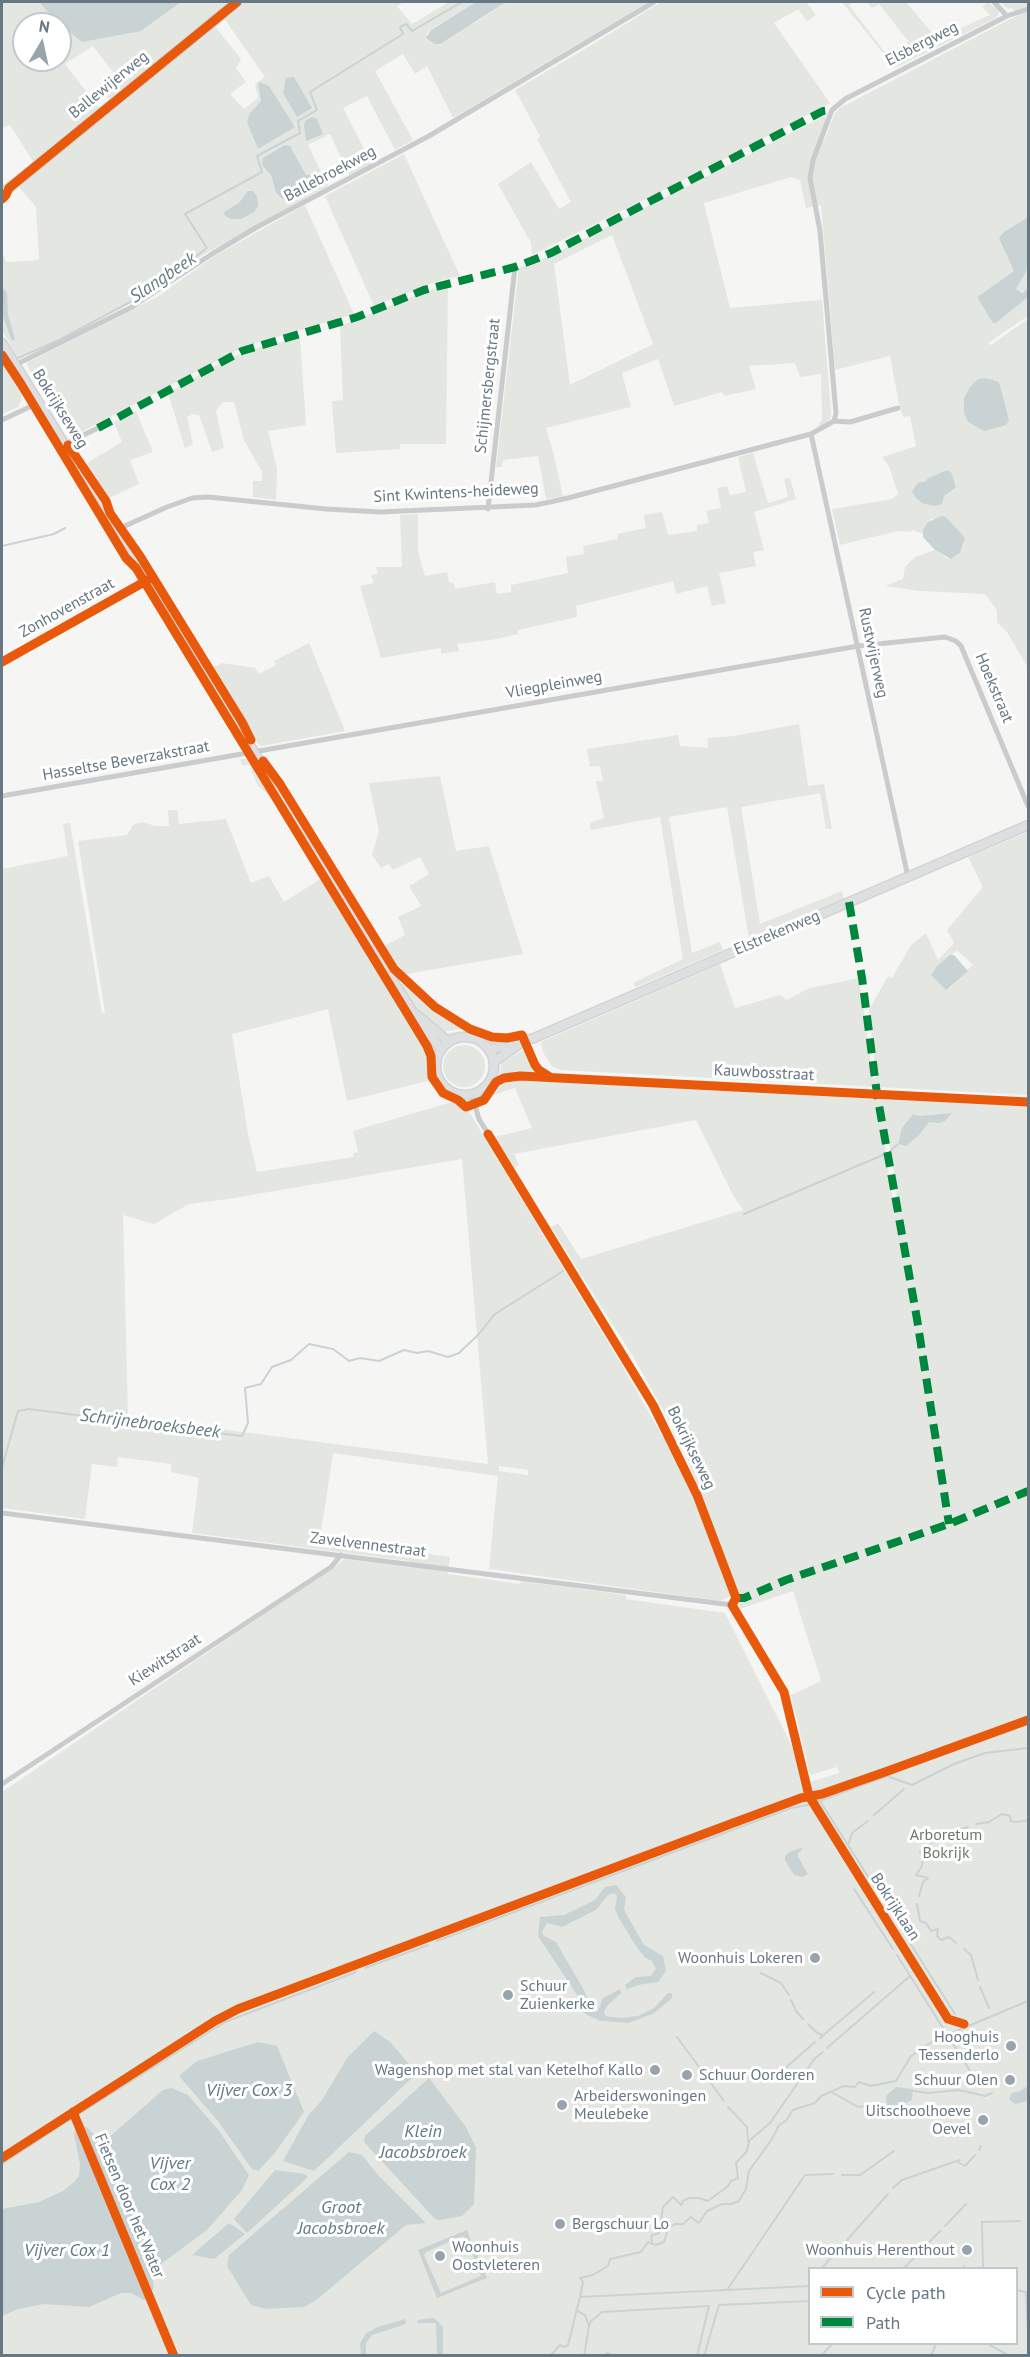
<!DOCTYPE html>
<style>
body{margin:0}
#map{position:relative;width:1030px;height:2357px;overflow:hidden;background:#f5f5f4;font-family:"PT Sans",sans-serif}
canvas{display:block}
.frame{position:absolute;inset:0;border:3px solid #667883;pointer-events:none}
.legend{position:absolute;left:808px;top:2267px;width:210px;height:78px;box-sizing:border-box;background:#fff;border:2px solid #c2c9cd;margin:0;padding:8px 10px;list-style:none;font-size:18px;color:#667883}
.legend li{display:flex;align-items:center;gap:12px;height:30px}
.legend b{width:30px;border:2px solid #c2c9cd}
.north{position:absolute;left:12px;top:12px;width:60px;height:60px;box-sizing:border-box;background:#fff;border:2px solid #c2c9cd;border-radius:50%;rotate:9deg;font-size:16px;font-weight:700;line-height:24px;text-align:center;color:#667883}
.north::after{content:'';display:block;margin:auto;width:21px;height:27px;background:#98a4ab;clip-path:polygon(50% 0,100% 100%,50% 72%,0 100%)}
</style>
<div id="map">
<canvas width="1030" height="2357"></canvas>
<div class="frame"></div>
<ul class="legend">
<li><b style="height:8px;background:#e8590c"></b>Cycle path</li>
<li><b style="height:8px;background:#00873e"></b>Path</li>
</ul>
<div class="north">N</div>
</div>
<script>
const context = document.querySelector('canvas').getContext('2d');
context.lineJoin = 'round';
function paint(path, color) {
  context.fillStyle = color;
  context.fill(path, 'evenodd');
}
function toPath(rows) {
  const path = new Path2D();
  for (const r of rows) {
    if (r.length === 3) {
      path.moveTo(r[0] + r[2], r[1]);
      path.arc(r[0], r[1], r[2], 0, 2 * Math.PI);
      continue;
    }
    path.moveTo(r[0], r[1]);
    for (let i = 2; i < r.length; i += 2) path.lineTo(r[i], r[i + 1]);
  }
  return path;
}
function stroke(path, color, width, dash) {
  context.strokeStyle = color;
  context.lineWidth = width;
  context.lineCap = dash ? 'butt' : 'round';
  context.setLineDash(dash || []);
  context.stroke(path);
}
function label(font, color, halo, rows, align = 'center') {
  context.font = font + ' "PT Sans",sans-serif';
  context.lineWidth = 6;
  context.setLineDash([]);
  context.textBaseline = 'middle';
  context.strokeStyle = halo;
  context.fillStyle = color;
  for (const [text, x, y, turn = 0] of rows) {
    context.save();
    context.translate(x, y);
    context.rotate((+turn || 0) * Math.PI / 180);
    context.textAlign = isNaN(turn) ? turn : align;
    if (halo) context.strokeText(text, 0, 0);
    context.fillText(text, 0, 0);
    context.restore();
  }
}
paint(toPath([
 [2,2,39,2,53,18,141,31,181,2,232,2,109,99,106,96,122,84,93,46,65,64,99,108,34,163,10,125,2,128],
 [24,24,60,24,60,60,24,60],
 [245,2,404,2,397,6,412,24,449,2,476,2,430,30,426,35,476,22,506,2,649,2,453,118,427,66,415,74,403,54,375,71,413,140,395,150,367,96,343,108,372,164,349,175,330,134,308,145,328,186,203,255,158,288,127,305,53,344,22,357,17,357,2,330,2,250,6,262,30,261,39,259,36,207,19,187,54,154,214,25,241,59,236,68,246,82,230,94,244,109,258,98,255,84,265,77,224,18],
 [258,85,295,126,258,149,247,123,249,114,261,101],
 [290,147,306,175,318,186,286,202,276,193,271,175,264,166],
 [661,2,806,2,816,15,807,21,798,9,774,23,830,103,700,172,532,255,531,243,498,184,531,162,559,209,571,202,537,139,540,136,515,90,590,46],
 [842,2,853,2,849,5,887,55,909,42,879,4,872,8,867,2,906,2,937,39,990,15,982,7,988,2,998,10,999,14,996,18,895,68],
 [1000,2,1028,2,1028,218,1014,271,977,297,996,323,1028,297,1028,316,988,343,991,345,1028,319,1028,668,1007,632,997,622,997,610,985,594,920,591,885,586,903,579,905,567,915,557,935,550,947,558,956,556,960,553,964,544,932,518,928,522,923,534,913,530,910,532,898,531,840,545,832,509,892,499,898,494,889,466,882,457,916,446,910,416,903,417,899,404,890,356,835,370,821,205,806,208,800,180,791,177,704,203,730,308,822,300,831,413,830,418,827,423,817,427,822,420,821,374,800,377,795,363,749,366,756,389,724,396,722,392,674,406,658,359,622,373,631,407,546,428,553,452,563,496,546,499,538,456,503,460,502,467,496,467,519,268,552,255,825,116,826,119,820,135,824,141,835,113,840,108,1018,15,1012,8,1008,9],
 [612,235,653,344,570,385,554,264],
 [986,378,999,382,1006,425,1002,425,964,412,964,399,970,387,978,380],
 [404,154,460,276,438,281,374,306,325,196],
 [305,205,354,314,243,347,70,438,27,365,28,362,157,297,213,257],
 [1028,268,1028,288,1020,293,1016,289,1016,285],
 [448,286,446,444,400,444,400,449,336,453,332,401,343,400,340,326,426,291],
 [300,338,306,425,268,431,277,469,276,500,253,497,253,481,262,481,262,472,244,440,234,402,223,402,216,411,224,448,212,452,199,415,193,414,187,417,193,444,185,448,168,393,227,359,260,347],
 [2,356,22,394,21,401,18,407,2,414],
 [136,411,153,452,130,460,139,484,107,499,85,464,122,442,114,422],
 [753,453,768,503,788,497,784,479,790,478,796,499,754,512,764,550,753,552,756,566,719,573,726,603,712,606,707,586,676,594,673,581,576,606,577,617,518,630,518,634,497,639,457,644,459,651,441,654,441,648,381,658,360,586,374,583,371,576,378,573,376,567,402,567,400,515,418,514,418,551,425,576,447,572,449,582,454,584,455,589,495,582,497,594,511,592,511,585,568,573,566,557,584,554,583,546,618,539,617,534,646,528,644,515,662,512,668,535,697,531,697,525,709,523,706,511,721,508,717,488,727,486,730,495,746,492,738,457],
 [309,643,345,731,262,746,258,744,212,668,222,663,255,668,259,674,276,665,274,661],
 [799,724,808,786,824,784,832,829,826,829,820,793,741,807,760,924,842,891,844,899,749,939,727,807,669,817,692,953,720,942,723,950,636,987,633,983,683,959,660,817,591,830,590,823,604,818,596,781,603,781,600,766,590,767,587,749,678,735,680,746,708,748,707,738,734,736],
 [240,759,250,759,274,799,258,786,249,765,242,765],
 [440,776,456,851,489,846,523,954,401,975,382,947,405,935,398,917,421,906,409,886,429,874,420,857,393,870,389,864,381,868,372,855,379,831,369,783],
 [168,810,177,810,179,824,226,819,251,883,269,876,284,902,322,878,428,1052,428,1081,347,1101,328,1009,232,1034,248,1134,257,1172,353,1157,353,1153,358,1152,353,1131,452,1102,462,1107,471,1115,624,1369,687,1479,730,1593,729,1597,720,1601,489,1569,498,1476,333,1453,320,1539,450,1557,448,1574,521,1584,520,1581,626,1595,626,1599,725,1613,810,1782,839,1773,837,1767,810,1775,791,1695,821,1681,793,1591,740,1609,738,1591,680,1440,634,1358,551,1227,558,1223,581,1259,743,1210,734,1197,696,1120,514,1154,519,1165,514,1168,494,1137,532,1128,515,1088,496,1094,487,1103,484,1101,498,1083,517,1077,1028,1104,1028,2355,2,2355,2,1792,345,1559,409,1567,410,1561,192,1533,199,1478,171,1472,171,1464,118,1457,117,1467,92,1464,85,1519,2,1508,2,869,68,856,63,824,70,823,102,1013,105,1013,78,841,127,835,133,825,142,822,155,826,169,826],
 [883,1133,888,1133,898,1203,893,1203],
 [462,1159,488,1464,128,1417,123,1215,154,1224,189,1204,228,1199],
 [499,1466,528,1470,528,1475,499,1471],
 [810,2268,1016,2268,1016,2344,810,2344],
 [1028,832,1028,1095,560,1070,552,1066,544,1054,541,1044,543,1041,720,964,735,1008,781,995,786,1000,810,988,859,978,873,1078,876,1078,869,1010,888,976,892,978,911,945,926,933,938,960,954,943,947,930,983,887,968,857],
 [957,950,973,965,948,988,934,971],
 [405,982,438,1011,465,1028,441,1032,415,1007,400,985],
 [461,1031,472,1031,491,1037,497,1046,488,1045,471,1035,449,1036,443,1034],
 [464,1066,21],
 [526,1048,535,1068,544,1076,515,1075,498,1080,502,1063]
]), '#e4e7e1');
paint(toPath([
 [39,2,181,2,141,31,82,42,53,18],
 [476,2,506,2,440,44,435,44,426,38,431,30],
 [294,77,312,108,297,117,283,93,286,78],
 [259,82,269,86,295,127,258,149,247,123,249,114,261,101,258,85],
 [312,117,317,119,323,134,306,141,304,126,305,121],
 [285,145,290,146,306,175,316,174,319,182,318,186,286,202,276,193,271,175,262,165,263,158],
 [248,191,253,191,257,196,258,206,254,212,241,219,231,219,225,216,224,212,239,203],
 [1027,218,1028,268,1016,289,1022,293,1028,288,1028,297,996,323,993,323,977,297,1014,271,999,238,1004,232],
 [2,287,7,293,8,315,15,339,12,341,2,314],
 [986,378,999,382,1009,420,1006,425,984,431,968,422,964,412,964,398,970,387,978,379],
 [947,470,951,472,956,487,944,496,942,504,934,506,922,503,916,498,912,491,918,483,927,481,927,479],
 [942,516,946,517,965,538,960,553,951,559,935,550,923,537,923,530,928,522],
 [950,955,954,955,968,971,946,990,931,975,937,966],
 [952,1113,945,1121,939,1123,929,1122,919,1135,906,1146,898,1144,902,1128,913,1114,920,1116],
 [800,1848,803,1849,798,1853,798,1857,808,1874,803,1877,794,1875,785,1860,785,1856,789,1852],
 [616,1885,626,1897,624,1910,644,1945,663,1956,666,1971,658,1982,638,1985,627,1989,625,1985,636,1977,651,1976,656,1969,652,1961,644,1957,634,1943,619,1918,615,1909,617,1896,614,1893,608,1895,596,1910,562,1927,547,1923,542,1932,544,1936,556,1942,585,1992,591,2010,595,2012,598,2011,603,1998,620,1989,621,1993,607,2006,604,2013,606,2016,620,2018,638,2016,654,2008,668,1993,672,1993,672,1998,653,2014,628,2023,601,2021,587,2015,582,2011,579,1998,538,1936,540,1917,564,1915,595,1900,605,1887],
 [374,2031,390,2042,417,2073,314,2171,283,2161,308,2116,322,2100,347,2058],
 [258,2042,277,2046,304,2112,274,2154,258,2171,252,2169,218,2121,179,2076,197,2061],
 [429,2078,466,2127,476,2148,474,2204,462,2216,440,2220,435,2219,364,2142,365,2136],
 [896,2087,913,2089,912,2100,902,2105,887,2106,886,2096],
 [172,2088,188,2095,219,2131,249,2175,242,2190,207,2230,161,2264,152,2277,154,2286,151,2295,80,2124,86,2127,98,2138,107,2139,163,2090],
 [1024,2090,1028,2090,1028,2101,1015,2104,1009,2099,1012,2093],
 [77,2124,149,2299,144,2300,131,2293,121,2293,89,2307,44,2304,18,2309,2,2316,2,2209,39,2202,63,2191,74,2182,79,2176,80,2164,74,2134],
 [349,2152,362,2155,377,2174,426,2223,406,2225,315,2301,304,2307,266,2309,251,2305,227,2266,229,2255],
 [275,2170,305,2174,308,2177,247,2233,234,2219],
 [229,2223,245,2234,214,2259,192,2255],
 [467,2230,472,2244,470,2246,463,2236,426,2252,424,2255,441,2293,481,2276,472,2253,476,2251,487,2278,437,2298,418,2250],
 [434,2318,443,2327,443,2355,437,2355,436,2323,418,2323,417,2320],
 [405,2319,406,2323,403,2325,372,2335,366,2343,366,2355,361,2355,360,2344,366,2333,378,2327]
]), '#c9d3d4');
paint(toPath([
 [80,2125,152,2297,148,2299,77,2126]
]), '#f5f5f4');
stroke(toPath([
 [16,359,59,340,151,291,207,248,185,214,262,172,257,156,300,133,298,121,317,110,310,92,403,34,400,27,406,24,412,31,462,2],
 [2,546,54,534,65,528],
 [889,1152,898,1144],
 [744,1214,883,1155],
 [2,1467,18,1411,29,1409,242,1436,248,1423,245,1388,261,1384,272,1367,291,1360,309,1344,333,1349,349,1361,360,1358,379,1361,404,1350,417,1353,428,1351,448,1357,459,1353,479,1334,495,1314,563,1271],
 [820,1801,955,2014],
 [817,1802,887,1776,912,1785,954,1764,985,1753,1028,1748],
 [874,1815,904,1789],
 [976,1824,989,1822,1002,1814,1010,1816,1011,1821,1014,1822,1025,1821,1028,1819],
 [953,1832,968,1827],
 [849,1843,852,1833,868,1821],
 [854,1889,893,1949],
 [919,1896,923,1882,928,1878,916,1875,922,1866,923,1857,920,1852,929,1846,932,1841,946,1835],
 [917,1904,920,1921,926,1923,931,1931,938,1929,937,1936,941,1940,949,1937,956,1943],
 [437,1941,791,1808,808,1805],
 [964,1949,971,1955,978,1980],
 [897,1955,979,2085],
 [365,1968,428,1945],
 [761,1973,781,1983,789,1995],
 [980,1987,989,2008],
 [791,2000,796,2011,803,2019],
 [808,2024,816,2032,822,2035],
 [677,2037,724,2101],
 [820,2038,874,1992],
 [827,2048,910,1976],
 [799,2082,782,2071,815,2042],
 [914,2091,928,2093,959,2090,985,2096,992,2093],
 [1022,2091,1028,2087],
 [833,2093,858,2107,880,2104],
 [728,2107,747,2127,748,2141],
 [79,2114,225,2022,356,1972],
 [979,2150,981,2146],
 [958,2162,965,2166,975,2155],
 [2,2164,71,2119],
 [842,2175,860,2175,894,2151],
 [893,2188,902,2180,960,2160],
 [945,2226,966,2204],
 [652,2241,651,2236,659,2233,663,2207,673,2197,681,2205,683,2201,689,2198,698,2198,708,2201,728,2186,731,2181,738,2178,736,2163,747,2151,749,2141,770,2123,815,2058,823,2052],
 [964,2266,964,2268],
 [822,2268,888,2194],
 [904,2268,940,2231],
 [983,2268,982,2222,1020,2221],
 [727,2290,805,2175,833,2174],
 [1016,2290,1026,2292,1028,2332],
 [580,2297,810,2286],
 [576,2310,585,2315,589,2326,584,2356],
 [589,2326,591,2321,602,2312,709,2306,697,2356],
 [988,2344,1008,2355],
 [550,2356,560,2345,564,2347,568,2345,580,2297,583,2282,580,2278,593,2275,608,2266,610,2259,641,2252,648,2242,656,2245,664,2242,668,2229,675,2224,683,2224,691,2217,699,2223,707,2211,722,2204,731,2204,739,2201,746,2189,749,2171,772,2139,779,2125,786,2121,793,2110,815,2103,821,2096,844,2086,855,2087,859,2082,871,2086,896,2081,911,2056,935,2040,1028,2001],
 [604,2356,607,2353,615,2356],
 [704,2356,719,2305,810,2301],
 [821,2356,832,2344],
 [931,2356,936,2344]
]), '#c9d3d4', 2);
const secondary = toPath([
 [2,194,237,2],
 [2,343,254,752,378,957,419,1022,441,1049],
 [417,1015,449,1042],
 [465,1066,29],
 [489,1050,534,1038,1028,825],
 [494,1062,518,1045]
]);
stroke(secondary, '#d2d3d4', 11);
stroke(toPath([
 [994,2,1007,16],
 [15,365,132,307,212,254,257,227,429,136,654,2],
 [2,420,38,403],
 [834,421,836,413,820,231,810,178,813,160,832,110,845,99,1007,16,1028,9],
 [811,434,908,877],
 [65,444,98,428],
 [488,509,515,267],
 [116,530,167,507,192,498,208,497,326,509,381,512,536,505,568,498,811,434,834,421,850,422,898,408],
 [2,662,148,580],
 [2,796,858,646,945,637,956,641,961,646,1028,806],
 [2,1513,732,1605,736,1598,697,1495,653,1405,479,1119,472,1095],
 [2,1784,331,1567,341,1555]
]), '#cacbcc', 5);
stroke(secondary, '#dedfe0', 8);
stroke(toPath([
 [98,428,242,351,357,317,424,290,515,267,551,253,823,111,832,110],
 [849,902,862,978,877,1094,917,1319,949,1524],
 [736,1598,744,1598,786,1580,949,1524,1028,1491]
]), '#00873e', 8, [15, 8]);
stroke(toPath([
 [2,199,6,195,9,188,237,2],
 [2,355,21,384,126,558,136,568,427,1046,431,1056,432,1077,443,1093,458,1100,466,1107,484,1100,496,1082,504,1078,520,1076,1028,1102],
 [68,445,106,501,110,513,140,556,242,722,251,740],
 [2,662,153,577],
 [263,761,280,784,394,969,435,1007,470,1029,492,1037,507,1038,522,1035,535,1065,539,1070,550,1077],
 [488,1134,653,1405,697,1495,736,1598,732,1605,784,1692,809,1796,948,2019,964,2024],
 [73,2112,174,2356],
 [2,2158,215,2021,238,2009,733,1823,801,1798,822,1794,885,1772,1028,1720]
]), '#e8590c', 9);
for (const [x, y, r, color] of [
 [815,1958,6,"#98a4ab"],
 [508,1995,6,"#98a4ab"],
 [1011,2046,6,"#98a4ab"],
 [655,2070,6,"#98a4ab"],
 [687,2075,6,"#98a4ab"],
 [1010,2080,6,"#98a4ab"],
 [562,2105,6,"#98a4ab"],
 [983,2120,6,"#98a4ab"],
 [560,2224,6,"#98a4ab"],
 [967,2250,6,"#98a4ab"],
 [440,2256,6,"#98a4ab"]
]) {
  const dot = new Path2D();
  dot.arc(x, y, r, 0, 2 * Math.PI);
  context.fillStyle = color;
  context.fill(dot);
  stroke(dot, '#fff', 2);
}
label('16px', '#667883', '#fff', [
 ["Elsbergweg",922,44,-27],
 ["Ballewijerweg",109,85,-39],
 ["Ballebroekweg",330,174,-28],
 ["Schijmersbergstraat",488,386,-84],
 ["Bokrijkseweg",60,409,58],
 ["Sint Kwintens-heideweg",456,493,-3],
 ["Zonhovenstraat",67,608,-29],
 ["Rustwijerweg",873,653,78],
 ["Vliegpleinweg",554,685,-10],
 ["Hoekstraat",994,688,67],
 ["Hasseltse Beverzakstraat",126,761,-10],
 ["Elstrekenweg",777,933,-23],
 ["Kauwbosstraat",764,1073,3],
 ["Bokrijkseweg",691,1448,64],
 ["Zavelvennestraat",368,1545,7],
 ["Kiewitstraat",165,1660,-33],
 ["Bokrijklaan",895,1907,57],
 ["Fietsen door het Water",129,2206,67]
]);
label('16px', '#6b7b65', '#fff', [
 ["Arboretum",946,1835],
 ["Bokrijk",946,1853]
]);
label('16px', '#667883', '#fff', [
 ["Woonhuis Lokeren",803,1958],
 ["Schuur",520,1986,"left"],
 ["Zuienkerke",520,2004,"left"],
 ["Hooghuis",999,2037],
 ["Tessenderlo",999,2055],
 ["Wagenshop met stal van Ketelhof Kallo",643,2070],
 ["Schuur Oorderen",699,2075,"left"],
 ["Schuur Olen",998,2080],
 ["Arbeiderswoningen",574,2096,"left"],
 ["Meulebeke",574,2114,"left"],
 ["Uitschoolhoeve",971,2111],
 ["Oevel",971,2129],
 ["Bergschuur Lo",572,2224,"left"],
 ["Woonhuis",452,2247,"left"],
 ["Oostvleteren",452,2265,"left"],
 ["Woonhuis Herenthout",955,2250]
], 'right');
label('italic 18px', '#627a80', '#fff', [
 ["Slangbeek",163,278,-34],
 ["Schrijnebroeksbeek",150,1424,7],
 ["Vijver Cox 3",249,2091],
 ["Klein",423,2132],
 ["Jacobsbroek",423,2153],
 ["Vijver",170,2164],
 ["Cox 2",170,2185],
 ["Groot",341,2208],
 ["Jacobsbroek",341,2229],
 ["Vijver Cox 1",67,2251]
]);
</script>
